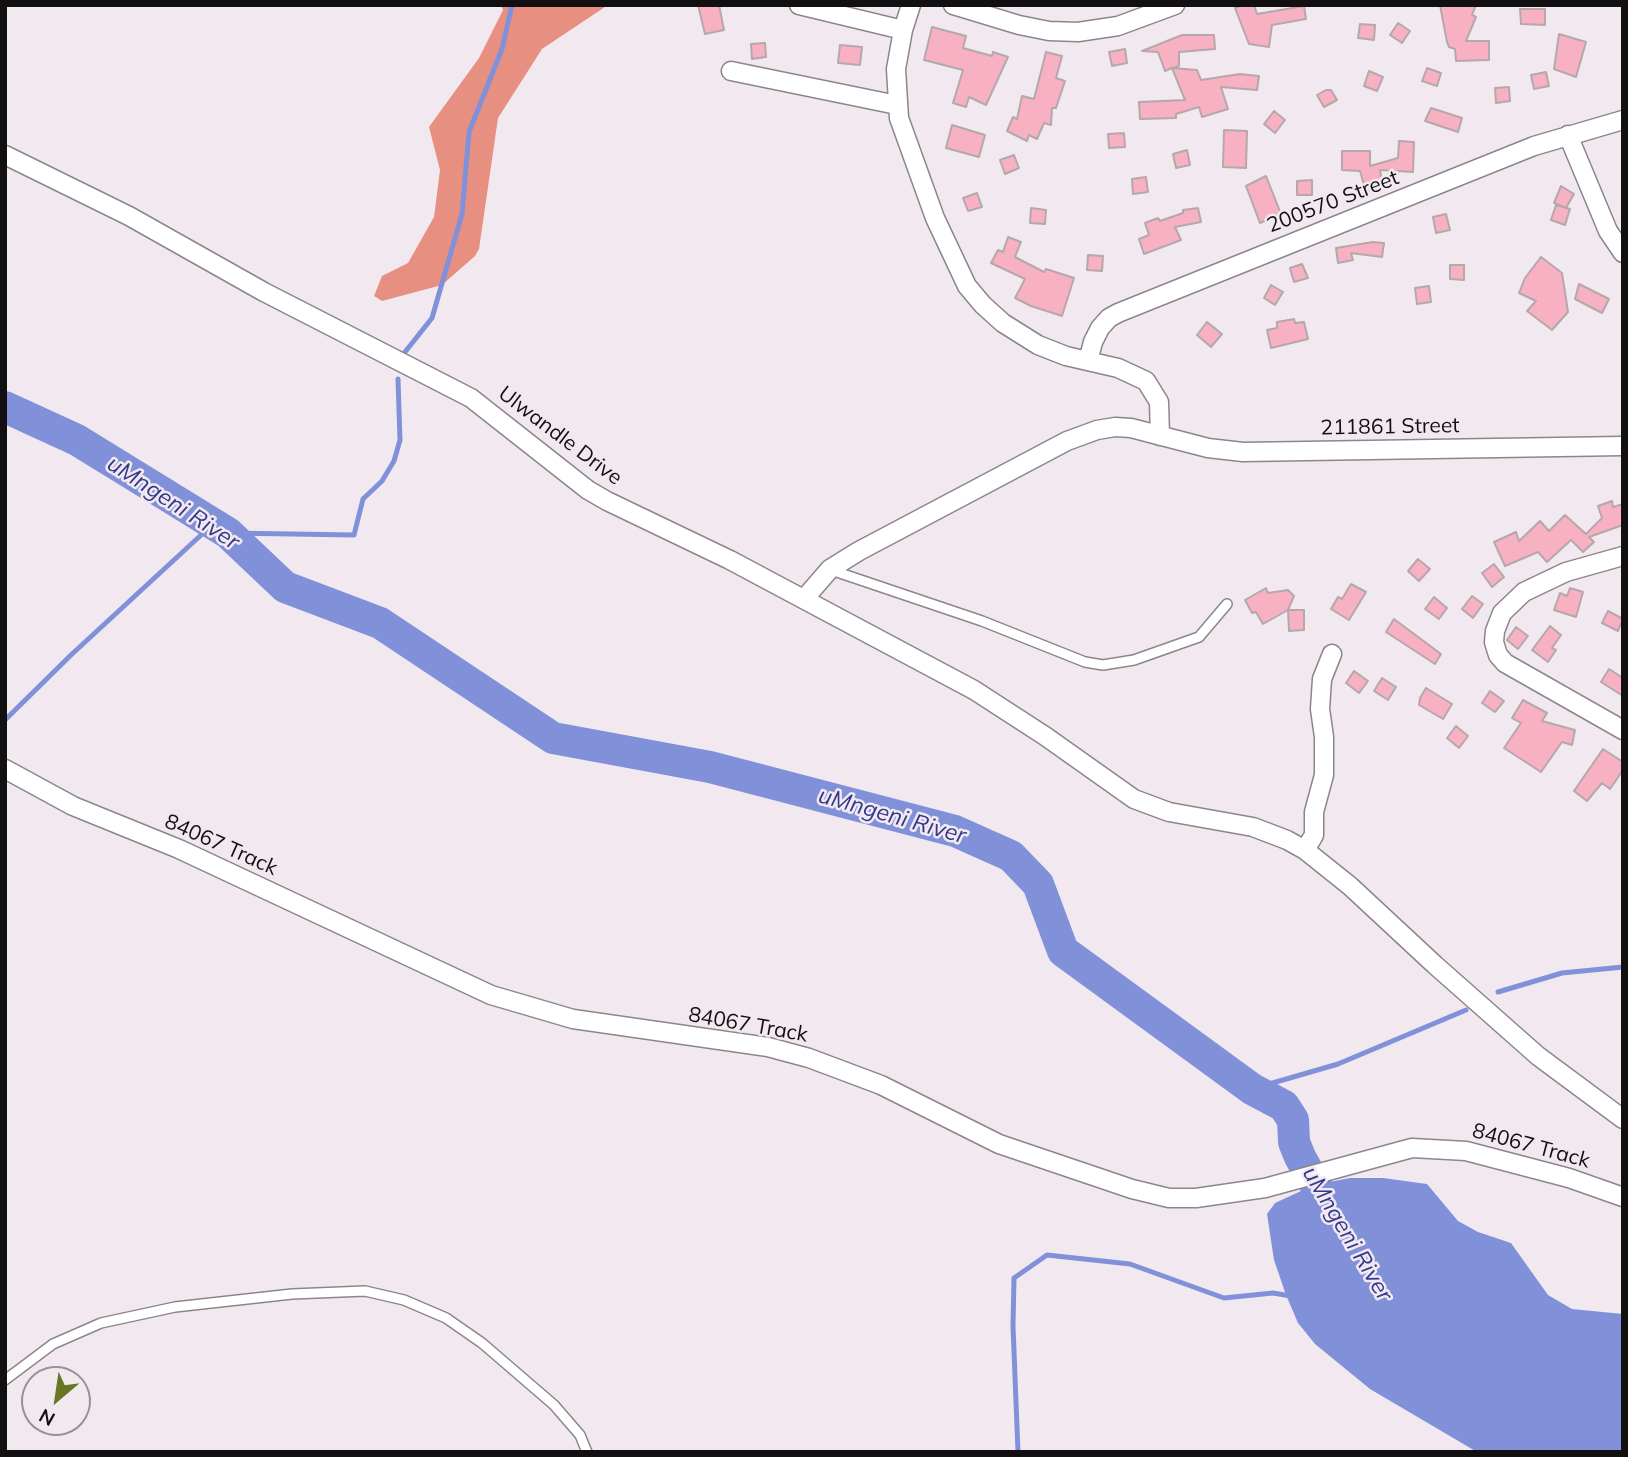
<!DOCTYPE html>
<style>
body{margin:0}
#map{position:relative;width:1628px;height:1457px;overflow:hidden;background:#f2e9f0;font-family:Mulish,sans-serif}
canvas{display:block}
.frame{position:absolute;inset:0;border:7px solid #120f11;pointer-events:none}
.north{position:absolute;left:21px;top:1366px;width:70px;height:70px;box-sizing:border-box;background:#f2e9f0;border:2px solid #989297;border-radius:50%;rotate:209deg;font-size:19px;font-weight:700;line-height:28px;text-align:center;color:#120f11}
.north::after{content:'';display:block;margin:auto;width:24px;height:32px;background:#697723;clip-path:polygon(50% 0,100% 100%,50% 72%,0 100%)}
</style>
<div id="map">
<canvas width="1628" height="1457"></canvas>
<div class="frame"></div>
<div class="north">N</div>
</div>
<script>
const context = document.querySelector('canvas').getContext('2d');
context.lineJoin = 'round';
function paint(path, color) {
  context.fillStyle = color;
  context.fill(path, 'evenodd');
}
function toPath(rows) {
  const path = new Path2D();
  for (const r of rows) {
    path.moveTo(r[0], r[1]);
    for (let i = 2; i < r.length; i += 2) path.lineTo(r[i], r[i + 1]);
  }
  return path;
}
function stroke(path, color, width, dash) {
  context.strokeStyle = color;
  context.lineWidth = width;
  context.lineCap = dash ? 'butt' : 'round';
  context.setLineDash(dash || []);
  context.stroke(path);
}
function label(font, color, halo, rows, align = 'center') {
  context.font = font + ' Mulish,sans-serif';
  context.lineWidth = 5;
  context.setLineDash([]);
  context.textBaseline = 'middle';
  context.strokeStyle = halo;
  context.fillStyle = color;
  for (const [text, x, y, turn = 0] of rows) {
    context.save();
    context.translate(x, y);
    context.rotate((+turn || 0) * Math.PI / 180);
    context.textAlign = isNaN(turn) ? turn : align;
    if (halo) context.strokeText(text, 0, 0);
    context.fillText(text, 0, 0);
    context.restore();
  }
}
paint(toPath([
 [501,5,608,5,542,49,498,118,479,249,475,256,442,285,382,301,374,296,382,276,408,263,434,217,440,170,429,127,479,58,503,10]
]), '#e78f80');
paint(toPath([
 [1350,1178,1383,1178,1427,1184,1458,1221,1478,1232,1511,1243,1548,1295,1572,1309,1623,1314,1623,1452,1477,1452,1370,1389,1315,1344,1298,1323,1286,1295,1274,1260,1267,1214,1275,1203,1314,1185]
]), '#8191d9');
stroke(toPath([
 [405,352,432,318,462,214,469,132,502,49,512,5],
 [228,533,354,535,363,499,382,481,394,461,400,440,398,379],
 [5,720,71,655,213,524],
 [1498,992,1562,973,1623,967],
 [1252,1089,1338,1064,1466,1010],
 [1018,1452,1013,1326,1014,1278,1047,1255,1130,1264,1224,1298,1273,1293,1291,1296]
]), '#8191d9', 5);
stroke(toPath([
 [5,407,77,440,228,533,285,587,380,623,553,738,710,767,955,831,1011,856,1038,884,1063,951,1252,1089,1284,1106,1293,1120,1294,1142,1300,1157,1327,1205]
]), '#8191d9', 32);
const building = toPath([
 [698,5,719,5,724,30,705,34,698,5],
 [1243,5,1254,5,1257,14,1304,6,1306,19,1272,25,1269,47,1249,44,1235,8,1243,5],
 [1440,5,1476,5,1472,15,1476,17,1466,41,1489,41,1489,60,1456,61,1455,49,1449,47,1447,42,1440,5],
 [1520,9,1545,9,1545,25,1521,24,1520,9],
 [1398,23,1410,31,1402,43,1390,35,1398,23],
 [1360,24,1375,25,1374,40,1358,38,1360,24],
 [932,27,966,36,963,48,992,56,993,52,1008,57,986,105,969,97,966,107,953,103,963,70,924,60,932,27],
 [1559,34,1586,42,1576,77,1554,69,1559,34],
 [1182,35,1214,35,1215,49,1179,52,1179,66,1172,68,1197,70,1201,80,1240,74,1259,76,1257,90,1221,87,1228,109,1202,117,1199,107,1176,114,1176,118,1140,119,1139,102,1185,100,1172,68,1165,71,1158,52,1142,51,1182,35],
 [765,43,766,57,752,59,751,44,765,43],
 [840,45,862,47,860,65,838,63,840,45],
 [1125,49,1127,63,1112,66,1109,52,1125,49],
 [1046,52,1062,56,1056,78,1065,81,1056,108,1052,108,1051,125,1044,123,1037,139,1029,135,1027,141,1007,131,1013,117,1017,119,1022,96,1034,99,1046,52],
 [1427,68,1441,73,1437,86,1422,81,1427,68],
 [1369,71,1383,77,1377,91,1364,86,1369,71],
 [1546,72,1549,86,1534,89,1531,75,1546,72],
 [1509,87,1510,101,1496,103,1495,88,1509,87],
 [1326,90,1331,90,1337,100,1324,107,1317,95,1326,90],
 [1431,108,1462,118,1458,132,1425,121,1431,108],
 [1274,111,1285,120,1275,133,1264,124,1274,111],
 [952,125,985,135,979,157,946,148,952,125],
 [1224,130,1247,131,1246,168,1223,167,1224,130],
 [1124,133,1125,147,1109,148,1108,134,1124,133],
 [1399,141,1414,142,1413,172,1380,170,1383,188,1366,192,1360,171,1342,170,1342,151,1370,151,1370,166,1398,158,1399,141],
 [1187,150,1190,165,1176,168,1173,154,1187,150],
 [1014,155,1019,168,1005,174,1000,160,1014,155],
 [1266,176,1281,214,1260,223,1246,186,1266,176],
 [1146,177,1148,192,1133,194,1132,179,1146,177],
 [1312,180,1312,195,1297,195,1297,181,1312,180],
 [1561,186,1574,194,1566,208,1554,203,1561,186],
 [977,193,982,207,968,211,963,198,977,193],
 [1556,205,1570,209,1565,225,1551,220,1556,205],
 [1031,208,1046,210,1045,224,1030,223,1031,208],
 [1198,208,1201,222,1175,227,1181,240,1144,254,1139,239,1149,235,1145,223,1158,218,1160,221,1183,213,1183,210,1198,208],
 [1446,214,1450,230,1436,233,1433,217,1446,214],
 [1008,237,1021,242,1015,257,1044,272,1046,269,1074,278,1062,316,1031,306,1015,298,1025,279,991,263,998,250,1003,252,1008,237],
 [1373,242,1384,243,1382,257,1351,253,1353,260,1338,263,1336,248,1373,242],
 [1088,255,1103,256,1102,271,1087,270,1088,255],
 [1541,257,1562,273,1568,312,1552,330,1527,311,1536,301,1519,293,1525,278,1541,257],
 [1302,264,1308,278,1294,282,1290,268,1302,264],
 [1450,265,1464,265,1464,280,1450,279,1450,265],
 [1579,284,1609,299,1602,313,1575,299,1579,284],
 [1271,285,1283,292,1275,305,1264,298,1271,285],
 [1429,286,1431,302,1417,304,1415,288,1429,286],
 [1294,319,1295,323,1304,322,1308,339,1271,348,1267,330,1277,328,1277,322,1294,319],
 [1207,322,1222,334,1211,347,1197,335,1207,322],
 [1612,501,1613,507,1623,504,1623,525,1589,537,1594,542,1583,552,1571,540,1547,562,1538,552,1505,566,1494,542,1516,532,1519,541,1540,521,1549,531,1565,515,1586,534,1602,518,1598,506,1612,501],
 [1418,559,1430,569,1419,581,1408,571,1418,559],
 [1494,564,1504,577,1492,587,1482,573,1494,564],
 [1351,584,1366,592,1349,620,1331,609,1338,597,1342,599,1351,584],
 [1266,588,1268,593,1288,590,1294,596,1288,610,1263,624,1256,612,1252,613,1245,600,1266,588],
 [1570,588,1583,592,1576,617,1554,610,1560,593,1567,596,1570,588],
 [1472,596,1483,604,1473,618,1462,609,1472,596],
 [1434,597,1447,608,1439,619,1425,609,1434,597],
 [1288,610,1304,610,1304,630,1289,631,1288,610],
 [1608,611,1623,619,1618,631,1602,623,1608,611],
 [1394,619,1441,654,1435,664,1386,632,1394,619],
 [1550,626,1561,635,1552,648,1556,650,1548,662,1532,650,1550,626],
 [1516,627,1528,636,1518,649,1507,640,1516,627],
 [1609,669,1623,678,1623,696,1601,682,1609,669],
 [1354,671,1368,681,1359,693,1346,683,1354,671],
 [1382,678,1396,687,1388,700,1374,691,1382,678],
 [1426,688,1452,704,1443,719,1419,705,1420,698,1426,688],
 [1490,691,1504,701,1495,712,1482,703,1490,691],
 [1523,700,1547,713,1542,721,1575,730,1572,745,1562,742,1541,772,1504,748,1521,723,1512,718,1523,700],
 [1456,726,1468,736,1459,748,1447,738,1456,726],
 [1603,749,1623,762,1623,770,1610,789,1602,783,1587,801,1574,791,1603,749]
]);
paint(building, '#f8b0c3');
stroke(building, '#b4a8ab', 2);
const lane = toPath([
 [831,570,982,621,1085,662,1103,665,1134,660,1199,637,1227,604],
 [5,1380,53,1344,101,1323,175,1307,292,1294,365,1291,404,1300,446,1318,482,1343,554,1405,580,1435,587,1452]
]);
const street = toPath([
 [799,5,903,30],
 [911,5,903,30,896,69,899,118,935,218,967,286,983,305,1003,323,1038,345,1066,356,1118,368,1146,381,1159,402,1160,436],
 [953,5,1019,25,1049,31,1078,32,1118,26,1175,5],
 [731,71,897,105],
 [1568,135,1608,231,1623,253],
 [5,155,129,216,264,292,471,398,588,490,607,501,730,560,974,690,1045,736,1134,799,1169,812,1253,827,1287,840,1305,850,1350,886,1435,965,1538,1056,1623,1119],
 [1088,361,1093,342,1100,328,1109,318,1118,313,1534,146,1623,120],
 [1623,556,1566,572,1524,592,1502,613,1495,631,1494,642,1498,655,1505,663,1623,730],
 [804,599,830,569,859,551,1067,441,1097,430,1115,427,1131,428,1208,448,1243,452,1623,446],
 [5,769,73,806,179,849,491,995,573,1019,768,1047,809,1058,881,1085,999,1144,1132,1189,1169,1198,1196,1198,1265,1188,1412,1148,1466,1151,1569,1178,1623,1197],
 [1305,850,1314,835,1314,812,1324,775,1324,737,1320,709,1322,679,1332,654]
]);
stroke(lane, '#8d858c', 12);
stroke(street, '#8d858c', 21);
stroke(lane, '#fff', 9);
stroke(street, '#fff', 18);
label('21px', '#120f11', '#f2e9f0', [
 ["200570 Street",1333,202,-21],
 ["211861 Street",1390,427,-1],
 ["Ulwandle Drive",560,436,37],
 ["84067 Track",221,845,24],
 ["84067 Track",748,1025,10],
 ["84067 Track",1531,1146,15]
]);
label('italic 23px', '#32398e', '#f2e9f0', [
 ["uMngeni River",173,503,33],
 ["uMngeni River",892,816,16],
 ["uMngeni River",1347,1234,59]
]);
</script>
